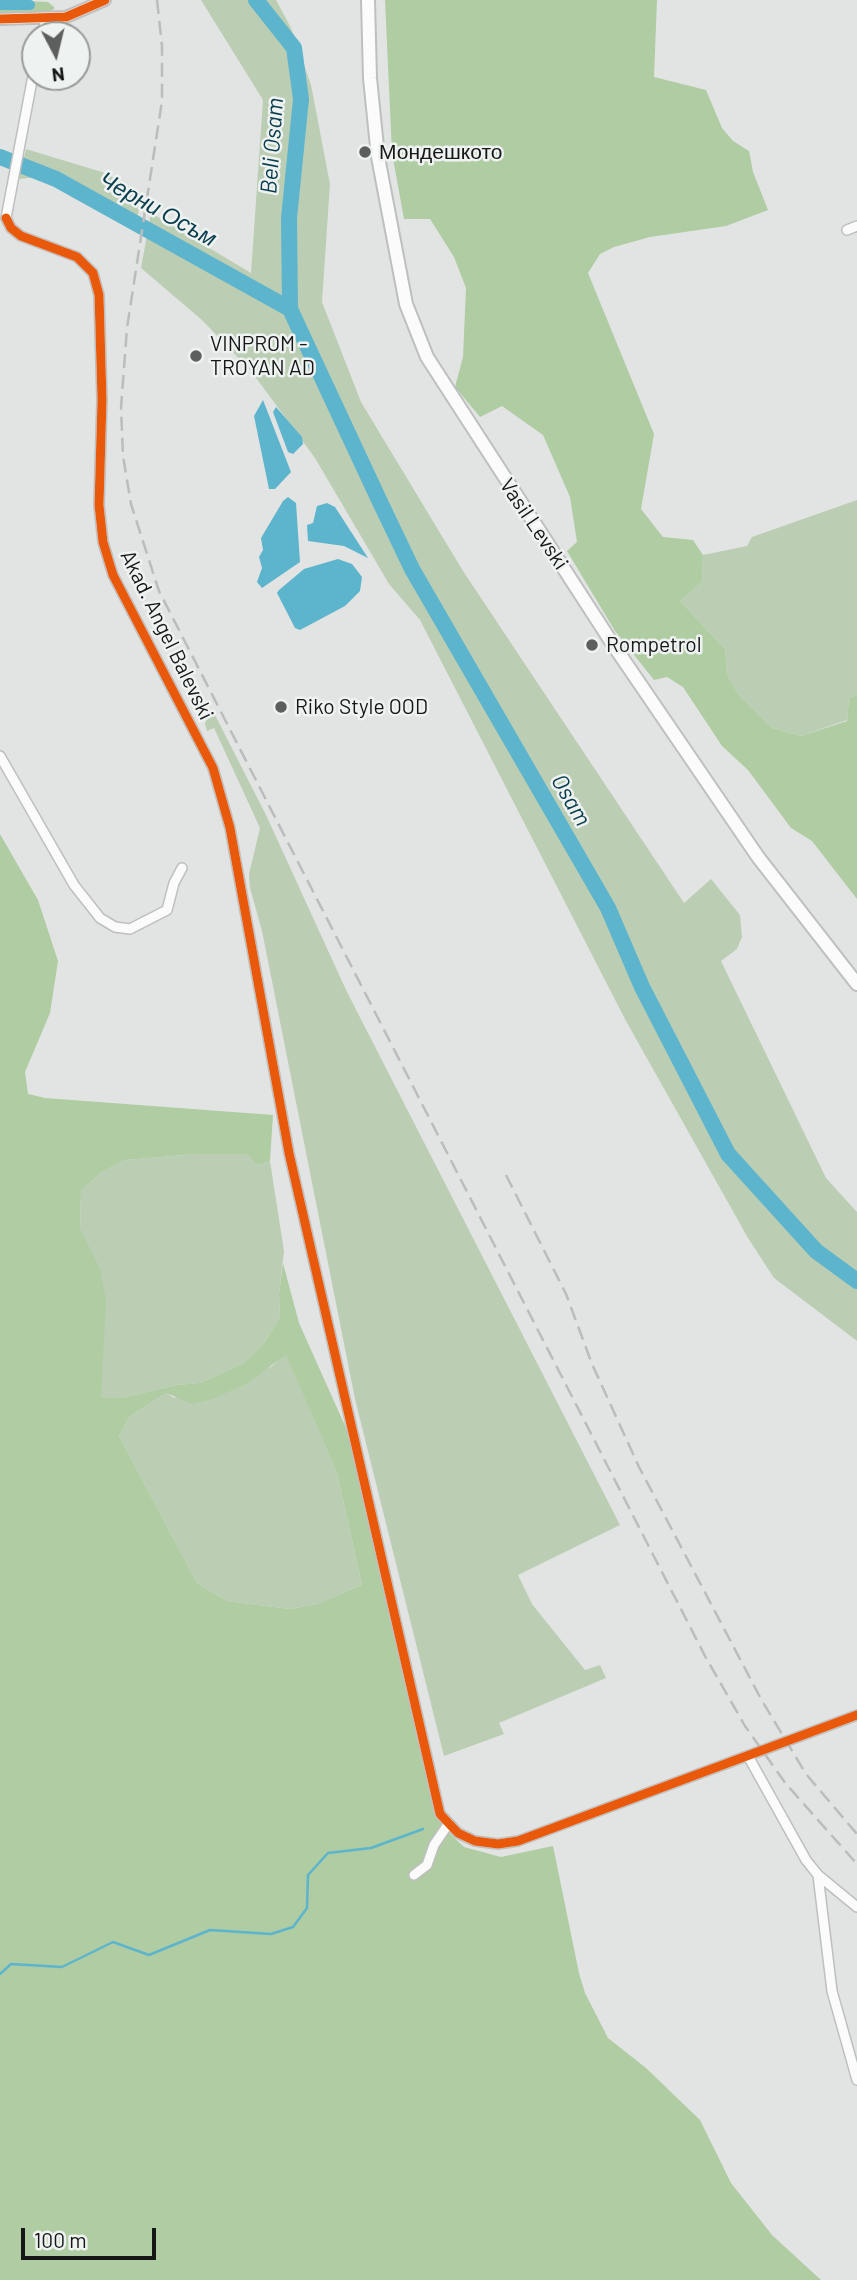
<!DOCTYPE html>
<meta charset="utf-8">
<style>
body{margin:0}
#map{position:relative;width:857px;height:2280px;overflow:hidden;background:#e2e4e3;font-family:Barlow,sans-serif}
canvas{display:block}
.north{position:absolute;left:21px;top:21px;width:70px;height:70px;box-sizing:border-box;background:#eef2f1;border:2px solid #989a9a;border-radius:50%;rotate:173deg;font-size:19px;font-weight:700;line-height:28px;text-align:center;color:#161717}
.north::after{content:'';display:block;margin:auto;width:24px;height:32px;background:#5d5f5e;clip-path:polygon(50% 0,100% 100%,50% 72%,0 100%)}
.scale{position:absolute;left:21px;top:2228px;width:135px;height:32px;box-sizing:border-box;border:4px solid #161717;border-top:0;padding-left:9px;font-size:21px;line-height:24px;white-space:nowrap;color:#161717;-webkit-text-stroke:5px #eef2f1;paint-order:stroke}
</style>
<div id="map">
<canvas width="857" height="2280"></canvas>
<div class="north">N</div>
<div class="scale">100 m</div>
</div>
<script>
const context = document.querySelector('canvas').getContext('2d');
context.lineJoin = 'round';
function paint(path, color) {
  context.fillStyle = color;
  context.fill(path, 'evenodd');
}
function toPath(rows) {
  const path = new Path2D();
  for (const r of rows) {
    path.moveTo(r[0], r[1]);
    for (let i = 2; i < r.length; i += 2) path.lineTo(r[i], r[i + 1]);
  }
  return path;
}
function stroke(path, color, width, dash) {
  context.strokeStyle = color;
  context.lineWidth = width;
  context.lineCap = dash ? 'butt' : 'round';
  context.setLineDash(dash || []);
  context.stroke(path);
}
function label(font, color, halo, rows, align = 'center') {
  context.font = font + ' Barlow,sans-serif';
  context.lineWidth = 5;
  context.setLineDash([]);
  context.textBaseline = 'middle';
  context.strokeStyle = halo;
  context.fillStyle = color;
  for (const [text, x, y, turn = 0] of rows) {
    context.save();
    context.translate(x, y);
    context.rotate((+turn || 0) * Math.PI / 180);
    context.textAlign = isNaN(turn) ? turn : align;
    if (halo) context.strokeText(text, 0, 0);
    context.fillText(text, 0, 0);
    context.restore();
  }
}
paint(toPath([
 [201,0,276,0,291,28,311,85,330,184,322,302,361,402,463,571,684,903,711,879,740,915,742,937,737,949,721,961,826,1178,857,1212,857,1341,774,1278,748,1238,626,1021,420,620,389,584,315,458,251,371,202,320,141,268,151,213,251,273,263,100],
 [26,149,105,173,142,194,137,219,97,194,39,177,19,179],
 [857,500,857,695,849,698,847,720,801,736,772,728,738,694,727,674,725,649,680,601,702,582,703,555,747,546,752,537],
 [210,715,215,715,266,815,347,992,620,1525,518,1575,532,1604,585,1670,600,1665,606,1678,499,1723,504,1734,444,1756,355,1399,262,931,250,888,249,874,260,828,214,728,207,731,205,723],
 [196,1154,246,1154,257,1165,270,1161,284,1251,279,1294,280,1317,265,1342,244,1363,200,1383,177,1385,121,1398,100,1398,100,1370,80,1229,81,1191,100,1173,125,1160],
 [286,1354,337,1473,362,1585,317,1604,290,1609,227,1601,197,1583,119,1436,129,1417,166,1393,174,1398,271,1367]
]), '#bbceb4');
paint(toPath([
 [0,0,48,2,55,8,35,22,0,22],
 [385,0,657,0,654,77,706,90,722,128,733,141,749,151,753,172,768,210,726,226,650,237,614,247,600,254,588,273,654,434,641,509,663,537,693,540,703,555,702,582,680,601,725,649,727,674,738,694,772,728,801,736,847,721,849,698,857,695,857,899,812,841,791,828,748,770,722,746,683,687,667,677,654,680,615,631,567,551,577,542,570,497,543,435,502,406,480,417,455,387,463,357,466,288,454,257,430,219,404,219,392,153],
 [0,834,38,900,58,961,50,1013,25,1072,28,1094,45,1098,273,1115,270,1161,257,1165,246,1154,196,1154,125,1160,100,1173,81,1191,80,1229,100,1269,106,1300,101,1398,121,1398,177,1385,200,1383,244,1363,265,1342,280,1317,279,1294,283,1263,299,1323,350,1437,426,1770,447,1831,464,1847,501,1857,553,1846,579,1973,585,1993,608,2038,646,2068,700,2120,731,2183,772,2235,821,2280,0,2280],
 [286,1355,337,1473,362,1585,317,1604,290,1609,227,1601,197,1583,119,1436,129,1417,166,1393,192,1404,212,1399,246,1384]
]), '#afcca3');
paint(toPath([
 [263,400,291,472,275,489,269,489,254,416],
 [276,407,302,437,303,444,293,454,288,452,273,412],
 [288,497,296,503,300,562,262,588,257,582,262,568,259,557,263,550,261,538,283,501],
 [327,503,335,507,368,558,344,546,308,541,307,525,313,523,317,506],
 [338,559,352,564,362,577,360,591,345,606,300,630,295,628,277,593,279,590,304,569]
]), '#5db4cd');
stroke(toPath([
 [0,1974,11,1964,62,1967,113,1942,149,1955,210,1930,271,1934,293,1927,307,1908,308,1875,328,1853,371,1848,423,1829]
]), '#5db4cd', 2.5);
stroke(toPath([
 [0,5,30,5]
]), '#5db4cd', 10);
stroke(toPath([
 [256,0,294,48,301,99,289,218,290,309,380,502,412,569,608,908,642,987,728,1154,816,1251,857,1281],
 [0,157,56,179,290,309]
]), '#5db4cd', 16);
const minor = toPath([
 [42,35,46,20],
 [6,218,11,228,21,236,77,257,93,273,99,295,102,400,99,505,103,542,113,575,213,768,230,828,289,1153,440,1814,458,1833,475,1841,498,1844,518,1841,857,1715],
 [6,218,35,65],
 [847,230,857,226],
 [0,756,74,885,100,918,115,927,130,929,167,910,174,883,182,868],
 [748,1756,806,1860,818,1875,857,1907],
 [414,1875,427,1865,434,1845,449,1823],
 [818,1875,832,1991,857,2080]
]);
const tertiary = toPath([
 [0,19,66,17,105,0]
]);
const secondary = toPath([
 [368,0,370,78,378,157,406,304,427,357,612,643,758,857,857,984]
]);
stroke(minor, '#bebfbf', 12);
stroke(tertiary, '#bebfbf', 14);
stroke(secondary, '#bebfbf', 16);
stroke(minor, '#fbfbfb', 9);
stroke(tertiary, '#fbfbfb', 10);
stroke(secondary, '#fbfbfb', 12);
stroke(toPath([
 [157,0,162,46,162,101,127,328,121,408,123,456,131,504,159,591,705,1656,745,1726,786,1784,857,1864],
 [506,1175,566,1294,592,1364,639,1467,761,1699,806,1774,857,1834]
]), '#bbbcbc', 2.5, [14, 7]);
stroke(toPath([
 [0,19,66,17,105,0],
 [6,218,11,228,21,236,77,257,93,273,99,295,102,400,99,505,103,542,113,575,213,768,230,828,289,1153,440,1814,458,1833,475,1841,498,1844,518,1841,857,1715]
]), '#e8590c', 9);
for (const [x, y, r, color] of [
 [365,152,7,"#5d5f5e"],
 [196,356,7,"#5d5f5e"],
 [592,645,7,"#5d5f5e"],
 [281,707,7,"#5d5f5e"]
]) {
  const dot = new Path2D();
  dot.arc(x, y, r, 0, 2 * Math.PI);
  context.fillStyle = color;
  context.fill(dot);
  stroke(dot, '#eef2f1', 2.5);
}
label('21px', '#161717', '#eef2f1', [
 ["Мондешкото",379,152],
 ["VINPROM -",210,344],
 ["TROYAN AD",210,368],
 ["Rompetrol",606,645],
 ["Riko Style OOD",295,707]
], 'left');
label('21px', '#161717', '#eef2f1', [
 ["Vasil Levski",534,524,56],
 ["Akad. Angel Balevski",167,635,64]
]);
label('italic 23px', '#093d4d', '#eef2f1', [
 ["Beli Osam",272,146,-86],
 ["Черни Осъм",158,209,29],
 ["Osam",571,800,60]
]);
</script>
